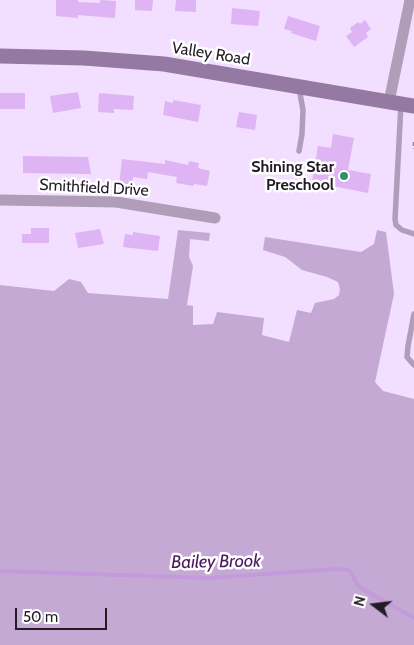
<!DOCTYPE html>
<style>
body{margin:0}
#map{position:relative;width:414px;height:645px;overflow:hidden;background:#f2defe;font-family:Cabin,sans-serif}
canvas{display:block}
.north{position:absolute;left:349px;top:580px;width:50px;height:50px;-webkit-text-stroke:4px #fff;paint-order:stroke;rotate:285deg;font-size:14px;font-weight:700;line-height:20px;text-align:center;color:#231c27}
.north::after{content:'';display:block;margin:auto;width:18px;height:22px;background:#231c27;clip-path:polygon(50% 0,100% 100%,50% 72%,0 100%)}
.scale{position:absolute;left:15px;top:608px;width:92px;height:22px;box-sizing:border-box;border:2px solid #231c27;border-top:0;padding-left:6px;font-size:15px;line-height:18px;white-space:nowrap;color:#231c27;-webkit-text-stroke:4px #fff;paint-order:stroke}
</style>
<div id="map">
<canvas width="414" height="645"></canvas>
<div class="north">N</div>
<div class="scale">50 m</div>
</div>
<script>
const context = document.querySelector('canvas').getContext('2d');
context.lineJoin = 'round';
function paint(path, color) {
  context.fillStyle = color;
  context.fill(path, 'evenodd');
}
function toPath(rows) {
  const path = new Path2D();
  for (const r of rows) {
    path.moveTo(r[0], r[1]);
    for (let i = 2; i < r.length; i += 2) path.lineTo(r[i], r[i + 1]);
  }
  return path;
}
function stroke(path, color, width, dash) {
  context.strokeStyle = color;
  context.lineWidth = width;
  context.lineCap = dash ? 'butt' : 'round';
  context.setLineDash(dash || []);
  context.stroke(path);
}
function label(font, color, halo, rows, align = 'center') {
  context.font = font + ' Cabin,sans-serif';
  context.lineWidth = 5;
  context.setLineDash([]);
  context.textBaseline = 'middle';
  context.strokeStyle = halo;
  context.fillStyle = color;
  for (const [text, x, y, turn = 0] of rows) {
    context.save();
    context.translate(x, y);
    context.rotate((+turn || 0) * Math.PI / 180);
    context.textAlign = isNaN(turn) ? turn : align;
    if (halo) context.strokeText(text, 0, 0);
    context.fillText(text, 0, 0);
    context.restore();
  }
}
paint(toPath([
 [178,230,210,233,209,241,190,239,189,257,193,266,187,305,193,306,193,325,213,324,217,312,264,318,262,335,289,342,297,310,311,313,315,303,334,299,339,295,340,289,338,282,327,277,302,270,285,257,263,250,265,237,361,252,374,244,377,230,386,232,394,294,375,382,383,391,414,399,414,645,0,645,0,285,54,291,69,279,81,282,88,293,168,299]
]), '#c5a9d5');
stroke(toPath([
 [0,571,210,578,335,569,349,570,359,587,414,618]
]), '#c49bda', 4);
paint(toPath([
 [56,0,78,0,78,2,100,3,100,0,116,1,115,18,78,15,78,18,56,16],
 [135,0,153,0,152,11,135,10],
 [176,0,196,0,196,12,175,11],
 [232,8,260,11,258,26,231,24],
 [288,16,320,26,316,41,291,33,292,31,284,29],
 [365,20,371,29,366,33,368,37,354,47,346,36,352,32,350,28,358,22,360,24],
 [78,92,81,108,53,113,50,96],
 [0,93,25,93,25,109,0,109],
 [99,93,134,96,133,110,114,109,114,113,98,112],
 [173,100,201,105,198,122,163,115,165,101,173,103],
 [239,112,257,115,255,130,236,127],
 [333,134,354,138,348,170,371,174,368,193,312,182,318,146,331,148],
 [23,156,88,157,91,174,23,173],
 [122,159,165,164,165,160,188,165,189,161,199,163,198,168,210,171,207,186,194,184,193,186,176,183,177,177,148,172,147,179,133,177,132,186,119,185],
 [31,228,49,228,49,243,22,243,22,234,31,234],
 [100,229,104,244,78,248,75,233],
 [133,232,160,236,158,251,123,247,125,234,133,235]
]), '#deb4f4');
stroke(toPath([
 [414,142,414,149]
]), '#8e8197', 2.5, [4, 2.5]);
stroke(toPath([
 [299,88,303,110,302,134,299,151],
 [401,104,395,219,396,225,402,230,414,234],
 [414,314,408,346,407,357,414,365]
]), '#af9db9', 5.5);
stroke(toPath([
 [389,102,410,0],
 [0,200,116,202,215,218]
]), '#af9db9', 11);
stroke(toPath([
 [0,56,84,58,164,64,414,106]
]), '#9479a2', 15);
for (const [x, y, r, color] of [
 [344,176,5,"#2f916b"]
]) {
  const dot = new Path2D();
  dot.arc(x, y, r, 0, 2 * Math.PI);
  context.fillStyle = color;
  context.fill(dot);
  stroke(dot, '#fff', 2);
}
label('16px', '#231c27', '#fff', [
 ["Valley Road",211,54,9],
 ["Smithfield Drive",94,188,3]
]);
label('bold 16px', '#231c27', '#fff', [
 ["Shining Star",334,167],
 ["Preschool",334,185]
], 'right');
label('italic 18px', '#4a1660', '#fff', [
 ["Bailey Brook",216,562,-1]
]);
</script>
